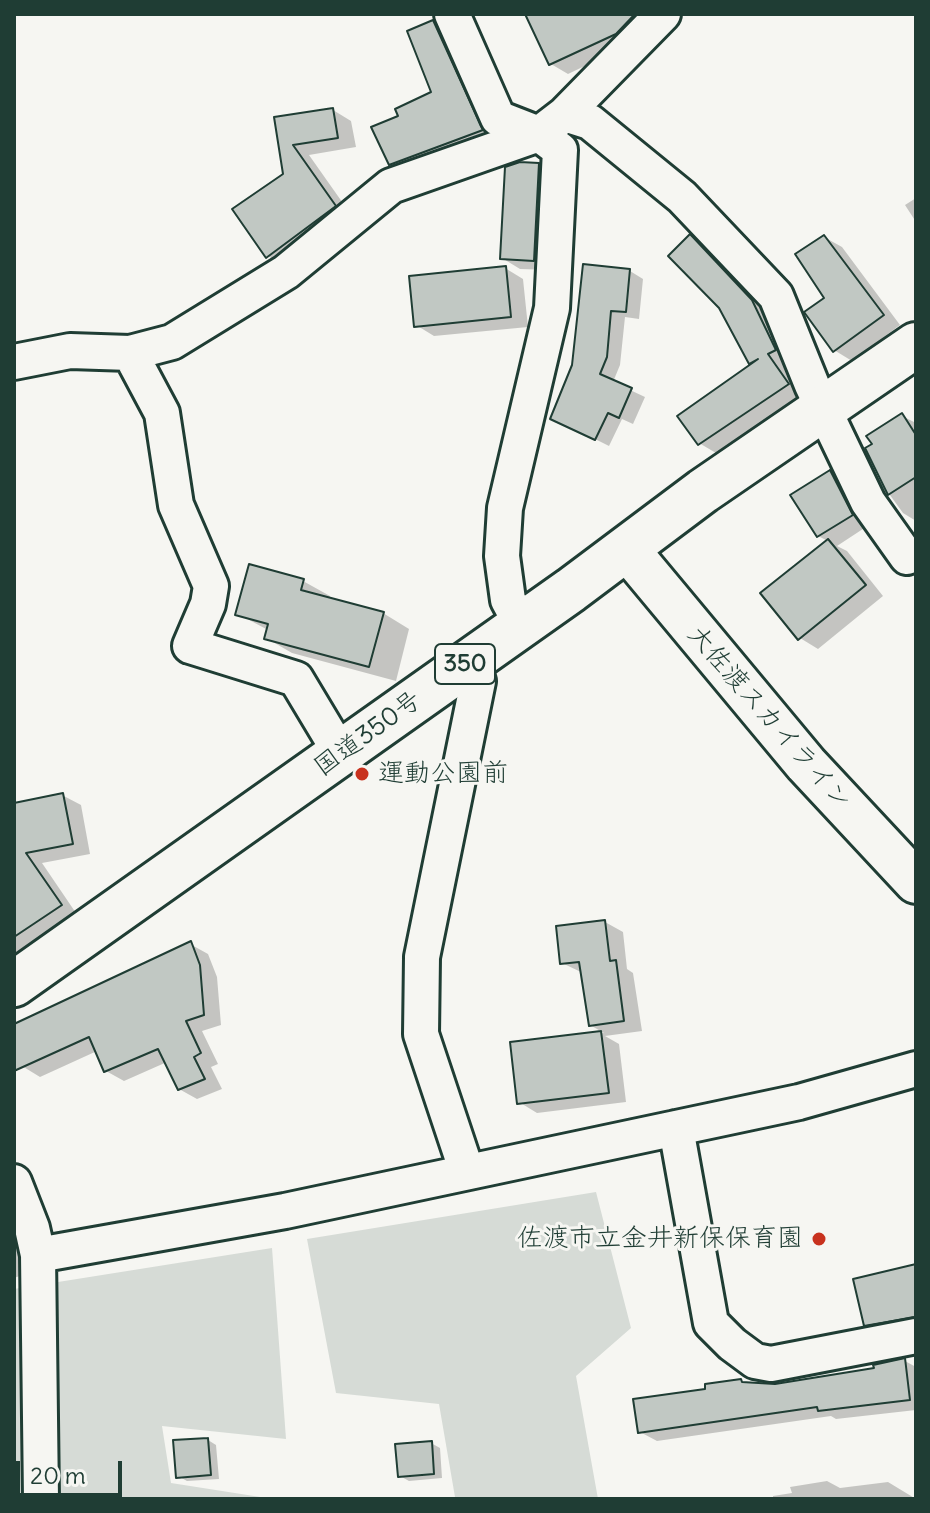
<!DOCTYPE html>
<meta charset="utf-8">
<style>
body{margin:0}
#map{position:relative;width:930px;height:1513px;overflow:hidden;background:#f6f6f2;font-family:Delius,sans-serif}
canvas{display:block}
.frame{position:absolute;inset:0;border:16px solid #1f3d34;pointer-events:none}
.scale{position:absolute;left:16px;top:1461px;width:106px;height:36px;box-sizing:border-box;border:4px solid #1f3d34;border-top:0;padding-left:10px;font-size:24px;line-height:28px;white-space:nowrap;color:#1f3d34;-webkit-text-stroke:6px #f6f6f2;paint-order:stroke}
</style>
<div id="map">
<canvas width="930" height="1513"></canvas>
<div class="frame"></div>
<div class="scale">20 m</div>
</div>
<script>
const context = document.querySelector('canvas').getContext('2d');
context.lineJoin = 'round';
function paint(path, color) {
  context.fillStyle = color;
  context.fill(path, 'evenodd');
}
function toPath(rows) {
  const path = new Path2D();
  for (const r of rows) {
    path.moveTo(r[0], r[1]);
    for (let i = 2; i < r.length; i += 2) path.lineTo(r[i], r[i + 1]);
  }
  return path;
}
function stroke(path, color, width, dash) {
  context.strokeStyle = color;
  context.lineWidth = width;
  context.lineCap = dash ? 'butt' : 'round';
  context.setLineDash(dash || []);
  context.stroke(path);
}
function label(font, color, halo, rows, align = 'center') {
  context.font = font + ' Delius,"Klee One",sans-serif';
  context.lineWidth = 6;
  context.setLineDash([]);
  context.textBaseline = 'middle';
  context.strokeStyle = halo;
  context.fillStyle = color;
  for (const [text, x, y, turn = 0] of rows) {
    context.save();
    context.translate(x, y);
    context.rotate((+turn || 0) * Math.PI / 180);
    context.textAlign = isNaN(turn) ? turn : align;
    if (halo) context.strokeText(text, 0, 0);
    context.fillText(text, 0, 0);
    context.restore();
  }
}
paint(toPath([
 [596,1192,631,1328,576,1376,598,1499,450,1499,455,1497,439,1404,336,1393,307,1239],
 [272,1248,286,1439,162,1426,171,1483,273,1499,14,1499,14,1289]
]), '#d6dbd6');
paint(toPath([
 [528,14,632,14,641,35,633,43,568,74,551,64],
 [433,22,451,32,500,140,409,174,391,164,400,117,434,93],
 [333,110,351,121,356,147,309,155,352,216,286,267,268,256,286,175,276,119],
 [539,165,557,175,552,270,520,269,502,258],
 [916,198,916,222,905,205],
 [690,237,707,247,769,312,792,359,784,364,805,394,716,453,699,443,754,365],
 [824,237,842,247,900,325,852,361,834,350,826,298],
 [505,268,523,279,528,327,434,336,416,325],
 [630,271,643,279,639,319,625,317,620,365,613,382,645,397,633,424,622,419,609,446,553,418],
 [902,416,916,423,916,521,903,513,887,491],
 [831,472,848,483,869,525,837,546,847,551,883,596,818,649,800,638,828,541,818,536],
 [303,581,330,596,329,599,383,613,409,629,396,681,292,653,266,638,268,630,238,614],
 [62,795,81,805,90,854,42,863,78,916,14,958,14,805],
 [605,922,623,932,627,969,633,973,642,1031,605,1036,619,1044,626,1102,537,1113,519,1102,512,1044,604,1033,590,1025,583,973,562,963],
 [190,944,208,954,217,977,221,1025,202,1031,218,1064,211,1067,222,1089,197,1099,179,1089,167,1062,124,1081,106,1071,97,1051,40,1077,22,1066,14,1049,14,1026],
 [14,1181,42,1268,14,1278],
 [916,1266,916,1335,892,1340,866,1324],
 [905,1361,916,1367,916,1410,836,1419,831,1416,657,1441,640,1432,775,1386,876,1369],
 [208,1440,216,1445,219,1479,187,1481,178,1476],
 [431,1443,440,1448,442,1478,409,1481,400,1476],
 [827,1481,840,1488,888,1482,916,1499,773,1499,773,1496,792,1493,790,1487]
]), '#0003');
const building = toPath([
 [525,14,635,14,616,34,549,65,525,14],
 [433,20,483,130,389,165,371,127,398,116,395,109,431,92,407,31,433,20],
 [333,108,338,138,293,145,336,206,266,258,232,209,283,174,274,117,333,108],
 [520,162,539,163,534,261,500,259,505,167,520,162],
 [690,234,752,300,776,350,768,354,789,384,698,445,677,416,758,359,749,364,719,308,668,256,690,234],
 [824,235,884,315,833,352,804,312,824,298,795,254,824,235],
 [583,264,630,269,626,312,611,311,607,357,600,374,632,388,619,418,608,413,595,440,550,419,572,365,583,264],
 [506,266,511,317,414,327,409,276,506,266],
 [902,413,916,435,916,477,888,495,865,448,872,444,866,436,902,413],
 [830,470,853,515,817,537,790,495,830,470],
 [828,539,866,585,798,640,760,593,828,539],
 [249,564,304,579,301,590,384,612,369,667,264,639,268,624,235,615,249,564],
 [63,793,73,844,26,853,62,905,14,937,14,803,63,793],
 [605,920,610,961,616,960,624,1021,589,1026,579,962,560,964,556,926,605,920],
 [191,941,200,965,204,1015,186,1021,201,1053,194,1057,205,1079,178,1090,158,1049,104,1072,89,1037,14,1071,14,1024,191,941],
 [601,1031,609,1093,517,1104,510,1042,601,1031],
 [916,1264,916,1317,864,1326,853,1279,916,1264],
 [905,1358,910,1400,818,1411,817,1407,638,1433,633,1399,705,1389,705,1384,741,1379,742,1382,775,1384,874,1368,873,1365,905,1358],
 [208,1438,211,1475,176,1478,173,1440,208,1438],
 [432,1441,434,1474,398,1477,395,1444,432,1441]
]);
paint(building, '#c1c8c3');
stroke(building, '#1f3d34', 2);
const minor = toPath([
 [452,14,498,118,539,134,560,150,552,308,505,508,502,556,508,600,521,624],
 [565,114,590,122,682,197,776,296,812,385,868,502,907,557],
 [130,353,162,413,176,505,211,586,208,604,190,646,296,679,341,754],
 [14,362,70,351,130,353,172,342,286,272,391,186,539,134,565,114,663,14],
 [676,1128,711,1323,732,1344,755,1361,771,1364,916,1336],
 [467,1172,421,1034,422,957,478,681,471,660],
 [14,1182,32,1228,38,1255,41,1499],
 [38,1255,285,1211,799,1102,916,1069]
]);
const tertiary = toPath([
 [627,549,806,764,916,882]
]);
const trunk = toPath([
 [14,984,571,590,703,491,916,345]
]);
stroke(minor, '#1f3d34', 40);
stroke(tertiary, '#1f3d34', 48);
stroke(trunk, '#1f3d34', 50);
stroke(minor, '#f6f6f2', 34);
stroke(tertiary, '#f6f6f2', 42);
stroke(trunk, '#f6f6f2', 44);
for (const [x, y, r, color] of [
 [362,774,8,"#c8321e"],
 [819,1239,8,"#c8321e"]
]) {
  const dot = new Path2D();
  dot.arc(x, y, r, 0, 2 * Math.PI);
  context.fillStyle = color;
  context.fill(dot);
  stroke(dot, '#f6f6f2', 3);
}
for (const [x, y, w] of [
 [465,664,60]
]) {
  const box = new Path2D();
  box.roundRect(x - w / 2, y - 20, w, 40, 6);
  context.fillStyle = '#f6f6f2';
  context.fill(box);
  stroke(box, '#1f3d34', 2);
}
label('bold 24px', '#1f3d34', null, [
 ["350",465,664]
]);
label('26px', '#1f3d34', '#f6f6f2', [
 ["大佐渡スカイライン",769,718,49],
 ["国道350号",368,734,-36]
]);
label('26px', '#1f3d34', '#f6f6f2', [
 ["運動公園前",378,774],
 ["佐渡市立金井新保保育園",803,1239,"right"]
], 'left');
</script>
